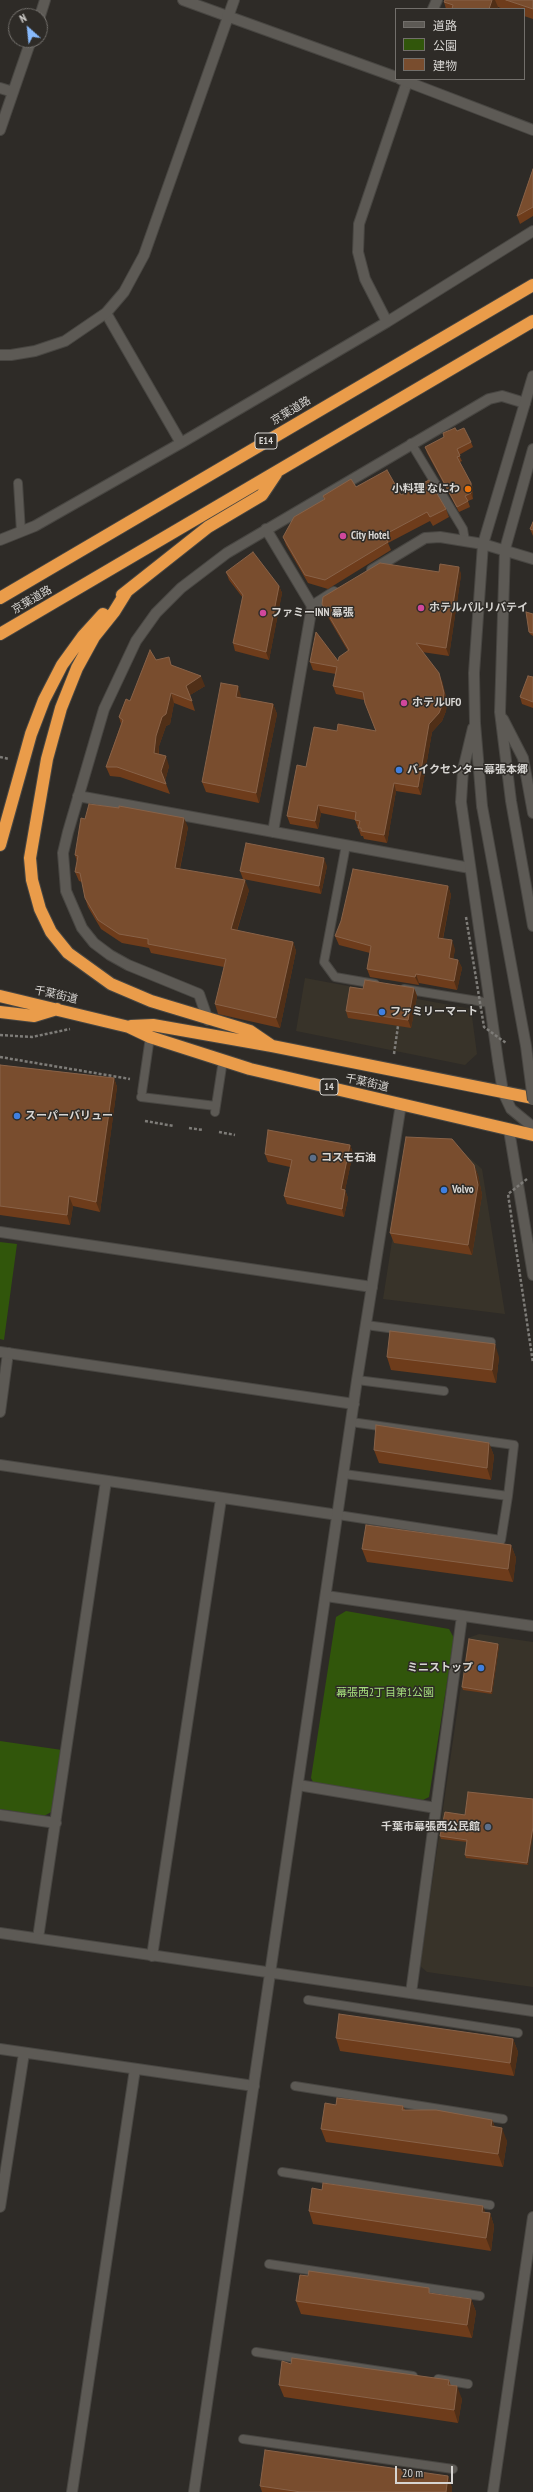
<!DOCTYPE html>
<meta charset="utf-8">
<style>
body{margin:0}
#map{position:relative;width:533px;height:2492px;overflow:hidden;background:#2e2b27;font-family:"PT Sans Narrow","Noto Sans JP",sans-serif}
canvas{display:block}
.legend{position:absolute;left:395px;top:8px;width:130px;height:72px;box-sizing:border-box;background:#2e2b27;border:1px solid #726f6b;margin:0;padding:5px 7px;list-style:none;font-size:12px;color:#d7d5d2}
.legend li{display:flex;align-items:center;gap:8px;height:20px}
.legend b{width:20px;border:1px solid #726f6b}
.north{position:absolute;left:8px;top:8px;width:40px;height:40px;box-sizing:border-box;background:#2e2b27;border:1px solid #726f6b;border-radius:50%;rotate:333deg;font-size:11px;font-weight:700;line-height:16px;text-align:center;color:#d7d5d2}
.north::after{content:'';display:block;margin:auto;width:14px;height:18px;background:#88bafc;clip-path:polygon(50% 0,100% 100%,50% 72%,0 100%)}
.scale{position:absolute;left:395px;top:2466px;width:58px;height:18px;box-sizing:border-box;border:2px solid #d7d5d2;border-top:0;padding-left:5px;font-size:12px;line-height:14px;white-space:nowrap;color:#d7d5d2;-webkit-text-stroke:3px #2e2b27;paint-order:stroke}
</style>
<div id="map">
<canvas width="533" height="2492"></canvas>
<ul class="legend">
<li><b style="height:5px;background:#5d5a55"></b>道路</li>
<li><b style="height:11px;background:#31560b"></b>公園</li>
<li><b style="height:11px;background:#794d2e"></b>建物</li>
</ul>
<div class="north">N</div>
<div class="scale">20 m</div>
</div>
<script>
const context = document.querySelector('canvas').getContext('2d');
context.lineJoin = 'round';
function paint(path, color) {
  context.fillStyle = color;
  context.fill(path, 'evenodd');
}
function toPath(rows) {
  const path = new Path2D();
  for (const r of rows) {
    path.moveTo(r[0], r[1]);
    for (let i = 2; i < r.length; i += 2) path.lineTo(r[i], r[i + 1]);
  }
  return path;
}
function stroke(path, color, width, dash) {
  context.strokeStyle = color;
  context.lineWidth = width;
  context.lineCap = dash ? 'butt' : 'round';
  context.setLineDash(dash || []);
  context.stroke(path);
}
function label(font, color, halo, rows, align = 'center') {
  context.font = font + ' "PT Sans Narrow","Noto Sans JP",sans-serif';
  context.lineWidth = 3;
  context.setLineDash([]);
  context.textBaseline = 'middle';
  context.strokeStyle = halo;
  context.fillStyle = color;
  for (const [text, x, y, turn = 0] of rows) {
    context.save();
    context.translate(x, y);
    context.rotate((+turn || 0) * Math.PI / 180);
    context.textAlign = isNaN(turn) ? turn : align;
    if (halo) context.strokeText(text, 0, 0);
    context.fillText(text, 0, 0);
    context.restore();
  }
}
paint(toPath([
 [305,978,471,1009,477,1054,465,1065,296,1031],
 [408,1138,459,1148,482,1169,505,1314,383,1299],
 [479,1634,533,1642,533,1987,427,1972,420,1966,468,1638]
]), '#383329');
paint(toPath([
 [0,1242,17,1244,4,1340,0,1339],
 [346,1611,449,1629,454,1638,429,1797,423,1800,315,1786,311,1778,336,1617],
 [0,1741,62,1750,53,1811,44,1816,0,1809]
]), '#31560b');
const lane = toPath([
 [411,443,463,529,465,541],
 [18,483,21,532],
 [346,845,324,962,335,977,375,984],
 [404,989,490,1003],
 [142,1092,150,1037],
 [141,1097,216,1106],
 [215,1112,223,1060],
 [366,1325,491,1342],
 [357,1380,444,1391],
 [344,1474,508,1496],
 [338,1515,501,1540,508,1496,514,1445,351,1422],
 [308,2000,518,2033],
 [295,2086,503,2119],
 [282,2172,490,2205],
 [269,2264,480,2296],
 [256,2352,413,2376],
 [438,2379,468,2384],
 [243,2439,453,2469]
]);
const street = toPath([
 [183,0,227,16],
 [433,9,437,0],
 [40,16,45,0],
 [0,88,13,92],
 [0,130,31,40],
 [387,322,365,279,358,252,359,224,408,79],
 [181,443,387,322,533,231],
 [266,529,312,606,273,832],
 [0,540,35,526,181,443,106,313],
 [372,570,425,538,440,537,483,544],
 [312,606,334,592],
 [78,796,470,868],
 [208,1020,199,994,128,965,110,955,94,943,82,928,66,891,63,853,68,832,104,709,136,641,156,613,181,588,227,553,489,399,502,396,525,403],
 [0,1232,372,1287],
 [0,1412,8,1353],
 [0,1465,338,1515],
 [326,1596,533,1626],
 [298,1785,436,1808],
 [0,1815,56,1823],
 [38,1938,106,1481],
 [152,1956,221,1499],
 [411,1993,462,1616],
 [0,2049,254,2086],
 [0,2207,24,2053],
 [72,2492,135,2069]
]);
const secondary = toPath([
 [227,16,396,77],
 [400,79,533,130],
 [0,355,11,355,35,351,65,341,106,313,124,292,144,255,234,0],
 [533,449,505,549,500,712,511,801,533,926],
 [483,544,533,559],
 [503,719,523,758,533,813],
 [473,728,463,770,461,802,498,1061,503,1092,511,1109,533,1127],
 [482,806,475,723,474,673,483,544,533,376],
 [509,1130,533,1275],
 [0,1352,354,1404],
 [0,1933,533,2011],
 [194,2492,357,1380,401,1104],
 [493,2492,533,2217]
]);
const highway = toPath([
 [127,591,114,612,94,637,77,668,61,708,47,759,30,858,32,880,40,909,51,932,68,953,111,984,151,1001,250,1031,272,1046],
 [122,595,208,527,262,495,276,474],
 [0,598,533,285],
 [0,634,533,321],
 [0,845,31,734,44,700,62,665,83,636,103,614],
 [0,996,129,1027,150,1037,250,1069,533,1135],
 [0,1012,34,1016,57,1009],
 [131,1026,153,1025,272,1046,533,1098]
]);
stroke(lane, '#484642', 10);
stroke(street, '#484642', 12);
stroke(secondary, '#484642', 12);
stroke(highway, '#484642', 14);
stroke(toPath([
 [0,757,9,759],
 [0,1035,32,1037,70,1029],
 [394,1054,398,1026],
 [0,1057,130,1079],
 [145,1121,174,1126],
 [189,1128,203,1130],
 [219,1132,235,1135]
]), '#7e7c78', 2.5, [3, 2]);
stroke(lane, '#5d5a55', 8);
stroke(street, '#5d5a55', 10);
stroke(secondary, '#5d5a55', 10);
stroke(highway, '#ea9c4a', 12);
const secondaryBridge = toPath([
 [482,806,526,1046,533,1100]
]);
stroke(secondaryBridge, '#484642', 12, []);
stroke(toPath([
 [466,917,484,1027,506,1043],
 [527,1179,508,1194,533,1363]
]), '#7e7c78', 2.5, [3, 2]);
stroke(secondaryBridge, '#5d5a55', 10);
paint(toPath([
 [445,0,533,0,533,19,524,16,524,9,503,9,498,7,497,9,446,9,444,2],
 [533,169,533,216,520,224,517,216],
 [457,431,471,442,473,447,459,455,462,461,460,462,473,488,473,499,468,501,470,507,459,512,427,453,425,447],
 [356,487,401,495,446,509,449,517,433,526,430,521,388,543,391,550,328,589,308,583,286,545,283,537,324,499,323,496],
 [533,522,533,536,530,529],
 [459,567,461,575,449,656,422,652,442,681,447,701,446,711,442,721,432,732,421,795,396,791,387,843,364,839,363,836,361,836,355,820,321,813,318,829,290,824,287,816,306,767,337,731,376,731,368,711,365,703,364,700,336,694,333,686,336,674,313,670,310,662,338,661,348,651,325,612,322,604,439,572],
 [226,572,279,586,282,593,269,660,235,651,233,643,243,598,229,580],
 [533,614,533,636,530,634,529,632],
 [156,660,172,665,205,686,190,695,195,711,174,703,170,724,166,726,159,746,159,754,169,766,165,781,170,794,120,777,110,776,106,767,121,724,119,717,130,701],
 [533,677,533,708,522,704,520,697],
 [241,696,241,698,273,704,277,714,259,803,206,792,202,782],
 [85,819,188,827,180,869,249,890,237,931,293,942,296,951,280,1028,218,1014,215,1004,224,967,151,953,149,948,122,943,101,929,88,907,85,898,82,882,79,881,75,872,77,862,75,855],
 [327,866,321,894,243,879,240,871],
 [448,886,451,895,443,939,455,949,453,959,458,960,462,968,457,990,419,983,419,985,370,977,367,969,370,953,339,945,335,936],
 [414,988,417,996,411,1028,348,1018,346,1011,363,989],
 [0,1065,114,1078,117,1087,100,1212,73,1206,70,1225,0,1215],
 [350,1145,353,1153,345,1190,348,1198,344,1217,287,1204,284,1196,290,1167,268,1162,265,1154],
 [474,1165,478,1175,482,1195,472,1255,394,1243,390,1233],
 [387,1357,499,1357,496,1383,391,1370],
 [489,1443,494,1456,491,1480,379,1463,374,1450],
 [511,1545,516,1558,513,1582,367,1562,362,1549],
 [499,1646,492,1694,463,1690,462,1687],
 [533,1799,528,1865,466,1858,465,1855,467,1842,441,1839,440,1836,465,1815],
 [336,2038,513,2039,518,2052,514,2076,340,2051],
 [336,2105,403,2106,405,2110,492,2120,495,2127,507,2141,503,2167,326,2142,321,2129],
 [309,2211,490,2213,494,2226,491,2251,313,2224],
 [308,2276,471,2299,476,2312,472,2338,301,2314,296,2301],
 [291,2364,449,2380,451,2386,462,2399,458,2423,284,2397,279,2385],
 [448,2476,452,2488,452,2492,262,2492,260,2486]
]), '#6e3c1b');
paint(toPath([
 [492,0,495,0,498,7,497,9,489,9],
 [471,483,473,488,473,499,471,493],
 [459,567,461,575,449,656,446,648],
 [279,586,282,593,269,660,266,652],
 [439,673,442,681,447,701,446,711,442,721,432,732,421,795,418,787,429,724],
 [201,676,205,686,190,695,186,686],
 [238,686,241,696,239,707,236,697],
 [171,693,174,703,170,724,166,726,159,746,158,763,154,753,156,736],
 [273,704,277,714,259,803,256,793],
 [166,756,169,766,165,781,161,771],
 [394,783,396,791,387,843,384,835],
 [318,805,321,813,318,829,315,821],
 [184,818,188,827,178,877,175,868],
 [324,858,327,866,321,894,319,886],
 [245,880,249,890,234,939,231,929],
 [448,886,451,895,441,947,438,938],
 [452,940,455,949,452,967,449,958],
 [293,942,296,951,280,1028,276,1018],
 [458,960,462,968,457,990,454,981],
 [416,974,419,983,419,985,415,977],
 [414,988,417,996,411,1028,408,1020],
 [114,1078,117,1087,100,1212,96,1202],
 [350,1145,353,1153,345,1190,348,1198,344,1217,342,1209,341,1189],
 [474,1165,478,1175,482,1195,472,1255,468,1245],
 [69,1196,73,1206,70,1225,67,1215],
 [495,1344,499,1357,496,1383,492,1370],
 [489,1443,494,1456,491,1480,487,1468],
 [511,1545,516,1558,513,1582,508,1569],
 [498,1644,499,1646,492,1694,491,1692],
 [533,1827,533,1836,528,1865,527,1863],
 [513,2039,518,2052,514,2076,510,2063],
 [492,2120,497,2133,491,2126],
 [502,2128,507,2141,503,2167,498,2154],
 [483,2206,488,2219,482,2212],
 [490,2213,494,2226,491,2251,486,2238],
 [471,2299,476,2312,472,2338,467,2325],
 [457,2386,462,2399,458,2423,454,2410],
 [448,2476,452,2488,452,2492,446,2492]
]), '#502f17');
const building = toPath([
 [445,0,492,0,489,9,452,9,453,5,444,2,445,0],
 [506,0,533,0,533,9,506,0],
 [533,169,533,207,517,216,533,169],
 [455,428,457,431,464,428,471,442,457,449,460,456,457,457,471,483,471,493,465,496,468,501,457,507,425,447,444,437,443,433,455,428],
 [387,470,401,495,429,480,446,509,430,517,427,512,384,535,388,542,325,580,305,575,283,537,294,517,325,499,323,496,351,479,356,487,387,470],
 [533,522,533,530,530,529,533,522],
 [253,552,279,586,266,652,233,643,243,595,226,572,253,552],
 [380,563,439,572,440,564,459,567,446,648,416,643,439,673,444,693,443,703,439,713,429,724,418,787,394,783,384,835,361,831,361,828,358,828,360,821,355,820,356,812,318,805,315,821,287,816,297,765,306,767,314,727,337,731,338,724,376,731,365,703,363,692,333,686,337,667,310,662,316,632,338,661,339,657,349,650,322,604,323,597,380,563],
 [526,612,533,614,533,633,529,632,526,612],
 [150,650,156,660,169,657,171,665,201,676,186,686,192,701,171,693,166,714,162,717,156,736,154,753,166,756,161,771,166,784,117,767,106,767,123,720,119,717,126,699,130,701,150,650],
 [528,676,533,677,533,702,520,697,528,676],
 [221,683,238,686,236,697,273,704,256,793,202,782,221,683],
 [89,804,119,808,119,806,184,818,175,868,245,880,231,929,293,942,276,1018,215,1004,226,959,148,944,148,939,119,934,98,920,85,898,80,873,75,872,78,856,75,855,81,818,85,819,89,804],
 [246,843,324,858,319,886,240,871,246,843],
 [353,869,448,886,438,938,452,940,449,958,458,960,454,981,416,974,415,977,367,969,371,946,335,936,341,921,353,869],
 [365,980,414,988,408,1020,346,1011,350,987,363,989,365,980],
 [0,1065,114,1078,96,1202,69,1196,67,1215,0,1206,0,1065],
 [268,1130,350,1145,341,1189,345,1190,342,1209,284,1196,292,1160,265,1154,268,1130],
 [406,1137,452,1139,474,1165,478,1185,468,1245,390,1233,406,1137],
 [390,1331,495,1344,492,1370,387,1357,390,1331],
 [376,1425,489,1443,487,1468,374,1450,376,1425],
 [366,1525,511,1545,508,1569,362,1549,366,1525],
 [469,1639,498,1644,491,1692,462,1687,469,1639],
 [468,1792,533,1799,533,1827,527,1863,465,1855,467,1840,440,1836,445,1812,465,1815,468,1792],
 [339,2014,513,2039,510,2063,336,2038,339,2014],
 [337,2098,403,2106,402,2110,436,2110,492,2120,491,2126,502,2128,498,2154,321,2129,325,2103,336,2105,337,2098],
 [323,2183,483,2206,482,2212,490,2213,486,2238,309,2211,312,2188,322,2190,323,2183],
 [309,2271,429,2288,429,2293,471,2299,467,2325,296,2301,300,2275,308,2276,309,2271],
 [292,2358,449,2380,448,2385,457,2386,454,2410,279,2385,282,2361,291,2364,292,2358],
 [265,2450,448,2476,446,2492,301,2492,260,2486,265,2450]
]);
paint(building, '#794d2e');
stroke(building, '#886248', 1);
for (const [x, y, r, color] of [
 [468,489,4,"#e8710a"],
 [343,536,4,"#d1479c"],
 [421,608,4,"#d1479c"],
 [263,613,4,"#d1479c"],
 [404,703,4,"#d1479c"],
 [399,770,4,"#3f7fe0"],
 [382,1012,4,"#3f7fe0"],
 [17,1116,4,"#3f7fe0"],
 [313,1158,4,"#5c6f8a"],
 [444,1190,4,"#3f7fe0"],
 [481,1668,4,"#3f7fe0"],
 [488,1827,4,"#5c6f8a"]
]) {
  const dot = new Path2D();
  dot.arc(x, y, r, 0, 2 * Math.PI);
  context.fillStyle = color;
  context.fill(dot);
  stroke(dot, '#2e2b27', 1.5);
}
for (const [x, y, w] of [
 [266,441,22],
 [329,1087,18]
]) {
  const box = new Path2D();
  box.roundRect(x - w / 2, y - 8, w, 16, 3);
  context.fillStyle = '#2e2b27';
  context.fill(box);
  stroke(box, '#d7d5d2', 1);
}
label('bold 10px', '#d7d5d2', null, [
 ["E14",266,441],
 ["14",329,1087]
]);
label('11px', '#d7d5d2', '#2e2b27', [
 ["京葉道路",291,411,-31],
 ["京葉道路",32,600,-30],
 ["千葉街道",56,995,13],
 ["千葉街道",367,1083,13]
]);
label('bold 11px', '#d7d5d2', '#2e2b27', [
 ["小料理 なにわ",460,489,"right"],
 ["City Hotel",351,536],
 ["ホテルパルリバテイ",429,608],
 ["ファミーINN 幕張",271,613],
 ["ホテルUFO",412,703],
 ["バイクセンター幕張本郷",407,770],
 ["ファミリーマート",390,1012],
 ["スーパーバリュー",25,1116],
 ["コスモ石油",321,1158],
 ["Volvo",452,1190],
 ["ミニストップ",473,1668,"right"],
 ["千葉市幕張西公民館",480,1827,"right"]
], 'left');
label('11px', '#a5de7c', '#2e2b27', [
 ["幕張西2丁目第1公園",385,1693]
]);
</script>
